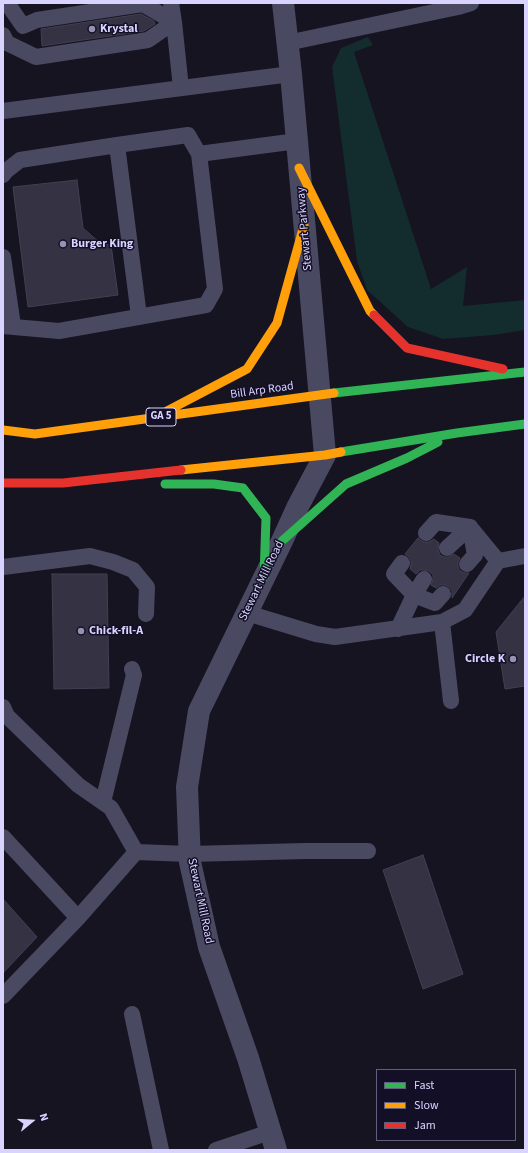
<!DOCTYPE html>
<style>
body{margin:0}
#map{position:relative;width:528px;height:1153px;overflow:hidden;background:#161421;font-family:"Source Sans 3",sans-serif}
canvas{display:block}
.frame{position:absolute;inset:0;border:4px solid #d9d4ff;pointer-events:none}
.legend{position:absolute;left:376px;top:1069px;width:140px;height:72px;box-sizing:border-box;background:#130f26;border:1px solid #625e7d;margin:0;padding:5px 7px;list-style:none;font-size:12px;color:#d9d4ff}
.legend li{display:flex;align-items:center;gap:8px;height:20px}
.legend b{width:20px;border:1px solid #625e7d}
.north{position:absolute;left:12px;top:1101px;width:40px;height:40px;-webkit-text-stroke:3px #130f26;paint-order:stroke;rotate:72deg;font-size:11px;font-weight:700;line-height:16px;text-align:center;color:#d9d4ff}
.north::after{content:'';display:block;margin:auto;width:14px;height:18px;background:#d9d4ff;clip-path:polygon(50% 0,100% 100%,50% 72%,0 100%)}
</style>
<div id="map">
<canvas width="528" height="1153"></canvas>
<div class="frame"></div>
<ul class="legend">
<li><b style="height:5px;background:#30b455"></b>Fast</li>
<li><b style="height:5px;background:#ff9f0a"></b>Slow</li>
<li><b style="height:5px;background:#e5322d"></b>Jam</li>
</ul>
<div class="north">N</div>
</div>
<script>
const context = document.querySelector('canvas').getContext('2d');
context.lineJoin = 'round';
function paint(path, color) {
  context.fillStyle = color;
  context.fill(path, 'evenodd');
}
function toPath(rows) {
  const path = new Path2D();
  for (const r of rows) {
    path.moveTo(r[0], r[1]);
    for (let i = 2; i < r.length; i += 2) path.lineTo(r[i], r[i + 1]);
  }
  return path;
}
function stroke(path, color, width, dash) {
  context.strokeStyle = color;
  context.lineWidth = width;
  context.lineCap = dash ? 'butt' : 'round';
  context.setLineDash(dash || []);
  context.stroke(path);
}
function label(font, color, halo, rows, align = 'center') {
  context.font = font + ' "Source Sans 3",sans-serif';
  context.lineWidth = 3;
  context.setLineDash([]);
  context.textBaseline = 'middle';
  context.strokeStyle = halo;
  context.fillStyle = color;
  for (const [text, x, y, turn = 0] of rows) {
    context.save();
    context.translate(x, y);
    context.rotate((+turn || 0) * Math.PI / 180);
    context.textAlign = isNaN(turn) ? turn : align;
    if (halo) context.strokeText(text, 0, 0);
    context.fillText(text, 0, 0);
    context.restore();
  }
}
paint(toPath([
 [368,37,373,45,354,52,431,289,467,267,463,306,525,300,525,330,494,335,443,339,408,327,367,290,357,261,332,67,341,48]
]), '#132c2d');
const building = toPath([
 [141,14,154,21,155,24,144,31,42,46,41,29,141,14],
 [77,180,83,228,100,243,111,245,118,295,28,307,13,187,77,180],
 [418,538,420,540,424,542,429,542,434,539,439,543,438,550,440,555,444,557,449,557,454,554,460,558,458,562,458,567,460,571,465,573,469,573,452,598,452,591,449,587,445,585,440,585,436,588,431,585,433,579,433,575,429,571,424,570,420,570,416,574,410,569,411,564,411,560,408,556,405,554,418,538],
 [52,574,107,574,109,688,54,689,52,574],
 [525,596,525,686,505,689,496,632,525,596],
 [423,855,463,974,423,989,383,870,423,855],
 [3,899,37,937,3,973,3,899]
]);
paint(building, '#343243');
stroke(building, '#433f54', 1);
stroke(toPath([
 [171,3,174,22,181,88],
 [3,35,7,43,36,57,148,40,174,22,143,4,37,20,23,26,7,3],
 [287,43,458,7,471,3],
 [3,111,291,74],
 [3,175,6,171,20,160,117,145],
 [3,257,13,326],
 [139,316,117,145,188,135,199,154],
 [3,326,59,331,206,305,215,289,199,154,297,141],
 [426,533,436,522,470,527,475,555,467,564],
 [447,548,470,527,498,561],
 [402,563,394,574,414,595,424,579],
 [3,567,90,556,113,562,133,570,147,587,146,614],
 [247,613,316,634,335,637,442,622,465,610,498,561,525,556],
 [442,622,451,701],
 [398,629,414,595,435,603,443,594],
 [3,707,7,716,78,785,111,808,136,852],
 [103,802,134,675,132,669],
 [3,837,78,918,136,852,189,854,305,851,368,851],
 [3,996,78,918],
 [132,1014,161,1150],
 [216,1150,270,1132]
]), '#4a4962', 16);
stroke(toPath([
 [276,1150,248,1058,209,947,190,862,187,787,199,711,282,541,297,508,325,455,291,74,283,3]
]), '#4a4962', 22);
stroke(toPath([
 [334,393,525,372],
 [341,452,457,433,525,424],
 [165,484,214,484,243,488,266,518,264,577],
 [282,541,346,484,407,458,438,442]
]), '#30b455', 9);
stroke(toPath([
 [299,168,370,311,374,315],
 [167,411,247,369,277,323,304,225],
 [3,430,35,434,334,393],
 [181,470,325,455,341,452]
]), '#ff9f0a', 9);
stroke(toPath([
 [374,315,407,348,503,369],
 [3,483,63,483,181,470]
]), '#e5322d', 9);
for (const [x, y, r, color] of [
 [92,29,4,"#9591b1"],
 [63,244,4,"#9591b1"],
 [81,631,4,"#9591b1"],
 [513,659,4,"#9591b1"]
]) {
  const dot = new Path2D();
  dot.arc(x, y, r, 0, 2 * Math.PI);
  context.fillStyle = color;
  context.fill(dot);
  stroke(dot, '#130f26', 1.5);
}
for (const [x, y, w] of [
 [161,417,30]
]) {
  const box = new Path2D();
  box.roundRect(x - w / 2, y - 9, w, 18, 3);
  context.fillStyle = '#130f26';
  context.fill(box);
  stroke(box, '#d9d4ff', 1);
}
label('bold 11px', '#d9d4ff', null, [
 ["GA 5",161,417]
]);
label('bold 12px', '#d9d4ff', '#130f26', [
 ["Krystal",100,29],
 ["Burger King",71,244],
 ["Chick-fil-A",89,631],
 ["Circle K",505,659,"right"]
], 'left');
label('12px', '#d9d4ff', '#130f26', [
 ["Stewart Parkway",305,229,-95],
 ["Bill Arp Road",262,391,-8],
 ["Stewart Mill Road",262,581,-64],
 ["Stewart Mill Road",200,901,78]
]);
</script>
